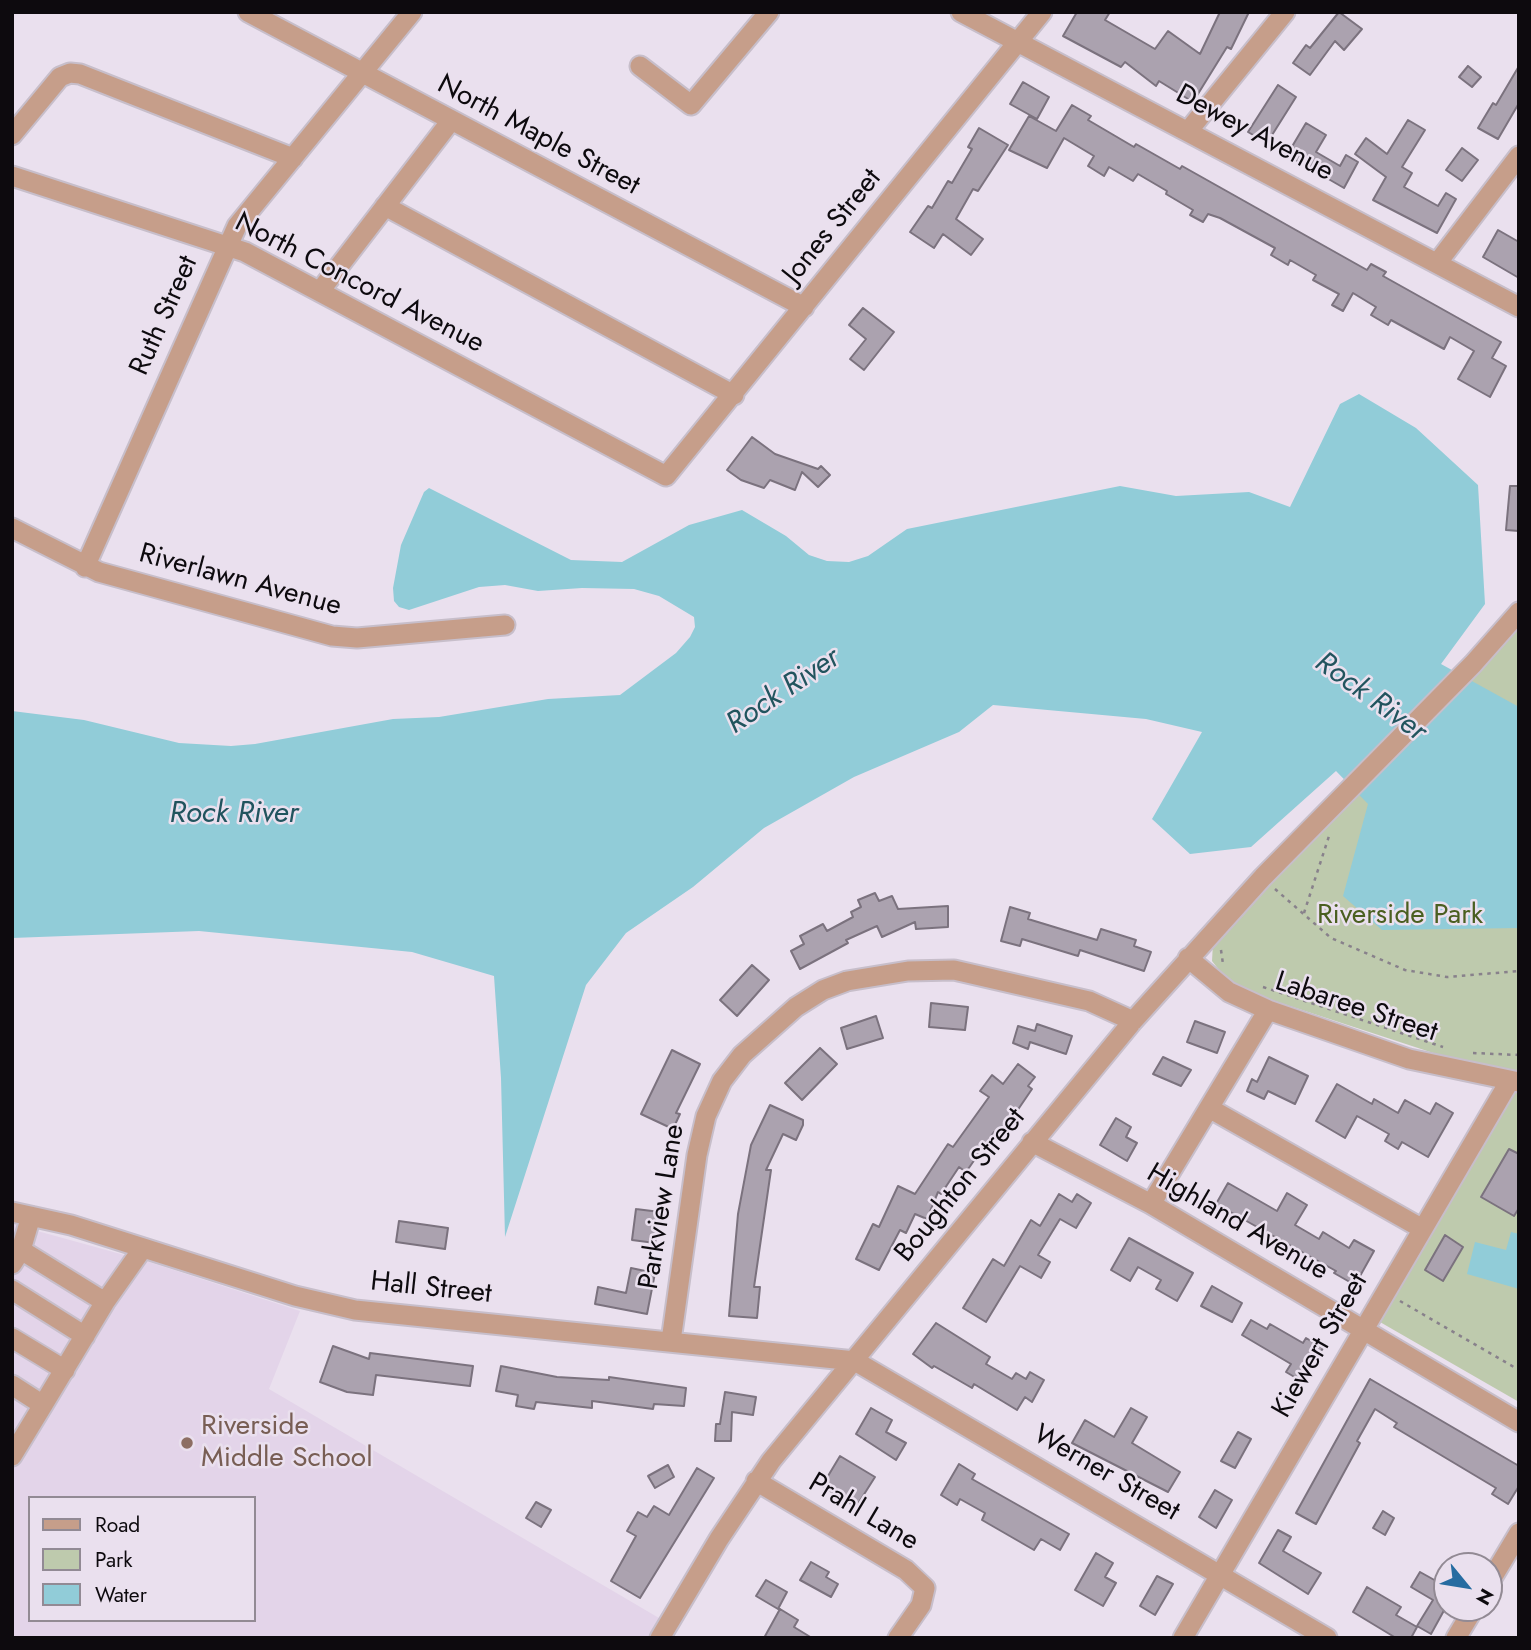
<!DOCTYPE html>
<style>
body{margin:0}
#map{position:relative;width:1531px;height:1650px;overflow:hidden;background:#eae0ee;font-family:Jost,sans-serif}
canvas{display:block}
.frame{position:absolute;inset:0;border:14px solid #0d0a0e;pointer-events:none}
.legend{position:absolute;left:28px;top:1496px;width:228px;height:126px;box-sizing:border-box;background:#eae0ee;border:2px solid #928a94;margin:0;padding:9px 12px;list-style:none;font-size:21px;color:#0d0a0e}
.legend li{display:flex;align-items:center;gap:14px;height:35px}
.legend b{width:35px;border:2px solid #928a94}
.north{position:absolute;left:1433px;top:1552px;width:70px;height:70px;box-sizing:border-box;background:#eae0ee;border:2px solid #928a94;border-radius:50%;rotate:120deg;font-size:19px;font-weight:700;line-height:28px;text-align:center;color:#0d0a0e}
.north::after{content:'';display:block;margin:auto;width:24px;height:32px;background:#266ca1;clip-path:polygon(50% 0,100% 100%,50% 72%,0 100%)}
</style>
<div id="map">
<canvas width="1531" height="1650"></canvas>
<div class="frame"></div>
<ul class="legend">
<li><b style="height:9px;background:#c69e8a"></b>Road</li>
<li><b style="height:19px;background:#becaad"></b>Park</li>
<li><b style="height:19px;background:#91ccd8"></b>Water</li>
</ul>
<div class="north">N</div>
</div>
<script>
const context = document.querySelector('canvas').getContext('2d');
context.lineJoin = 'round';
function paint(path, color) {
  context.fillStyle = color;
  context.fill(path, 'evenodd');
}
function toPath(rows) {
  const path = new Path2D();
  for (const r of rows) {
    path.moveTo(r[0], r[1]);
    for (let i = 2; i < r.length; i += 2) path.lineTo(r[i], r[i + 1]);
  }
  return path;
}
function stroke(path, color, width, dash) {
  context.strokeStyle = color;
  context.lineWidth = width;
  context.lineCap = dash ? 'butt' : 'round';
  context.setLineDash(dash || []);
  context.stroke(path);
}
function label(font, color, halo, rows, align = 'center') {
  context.font = font + ' Jost,sans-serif';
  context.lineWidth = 5;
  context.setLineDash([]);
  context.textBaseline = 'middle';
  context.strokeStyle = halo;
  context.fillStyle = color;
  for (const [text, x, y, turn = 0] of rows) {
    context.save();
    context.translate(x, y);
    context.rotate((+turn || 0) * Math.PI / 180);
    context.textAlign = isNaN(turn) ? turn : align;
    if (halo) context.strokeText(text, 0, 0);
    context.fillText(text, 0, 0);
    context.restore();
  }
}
paint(toPath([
 [12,1224,146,1261,300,1311,269,1389,659,1618,647,1638,12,1638],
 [30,1498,254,1498,254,1620,30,1620]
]), '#e3d4e9');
paint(toPath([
 [1519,627,1519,1402,1373,1318,1500,1099,1497,1068,1473,1066,1247,992,1230,984,1212,961,1213,943,1219,931]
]), '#becaad');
paint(toPath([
 [1359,394,1416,428,1478,485,1485,604,1441,664,1519,707,1519,928,1382,930,1343,896,1368,804,1336,771,1251,847,1190,854,1152,819,1202,732,1146,719,993,705,959,732,854,777,764,828,693,887,626,933,586,985,505,1237,501,1078,494,976,412,952,199,931,12,938,12,711,84,720,179,743,231,746,255,744,393,719,439,717,548,699,620,695,676,653,690,637,695,627,694,617,659,596,634,589,582,588,538,591,505,585,479,587,409,610,399,607,394,601,393,588,401,545,424,492,429,488,571,560,622,562,689,525,742,510,786,536,809,555,827,561,849,562,868,556,907,529,1120,486,1176,496,1249,492,1290,507,1340,404],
 [1511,1232,1519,1234,1519,1289,1467,1274,1475,1242,1506,1250]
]), '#91ccd8');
const building = toPath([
 [1077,12,1110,12,1105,20,1155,49,1168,31,1200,54,1220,12,1249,12,1231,49,1227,47,1193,102,1159,81,1156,86,1125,62,1121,67,1063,36,1077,12],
 [1339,12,1362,29,1344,50,1335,41,1310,75,1293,63,1306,45,1310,48,1339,12],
 [1468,66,1481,77,1472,87,1459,77,1468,66],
 [1519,66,1519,103,1498,139,1478,128,1493,103,1496,105,1519,66],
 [1023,82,1049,97,1037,119,1010,104,1023,82],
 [1278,85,1296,97,1267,143,1248,132,1278,85],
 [1072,105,1091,116,1088,120,1134,147,1136,144,1180,169,1182,166,1367,270,1371,264,1386,272,1383,276,1501,342,1492,358,1506,366,1490,397,1458,379,1474,351,1450,337,1444,349,1391,320,1388,325,1371,315,1376,307,1353,293,1343,311,1332,305,1339,294,1313,280,1316,275,1290,260,1288,265,1271,255,1275,248,1220,218,1208,214,1203,222,1190,215,1193,210,1166,194,1167,191,1138,174,1133,181,1109,167,1104,176,1088,166,1094,156,1064,138,1047,168,1009,150,1029,116,1056,131,1072,105],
 [1408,120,1425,130,1402,167,1412,173,1404,187,1438,206,1446,193,1456,199,1437,233,1373,200,1386,177,1355,154,1366,138,1387,154,1408,120],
 [1306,123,1326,135,1316,152,1340,166,1346,155,1358,162,1344,188,1287,155,1306,123],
 [979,128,1008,145,978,191,973,189,956,219,983,239,971,255,943,234,934,248,910,232,928,206,932,208,948,181,952,183,972,149,968,147,979,128],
 [1462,148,1478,160,1462,181,1446,170,1462,148],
 [1498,230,1519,242,1519,278,1483,257,1498,230],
 [863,308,894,332,864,370,850,359,866,339,849,325,863,308],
 [752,437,775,454,818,469,821,466,830,475,818,487,802,472,795,490,770,480,764,488,741,480,727,470,752,437],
 [1510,486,1519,486,1519,531,1506,530,1510,486],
 [875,893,879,901,892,896,898,909,948,906,948,927,916,929,915,922,882,937,877,926,846,940,848,943,800,969,791,951,804,944,800,936,823,924,827,931,853,917,851,912,861,907,858,900,875,893],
 [1010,907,1030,913,1028,919,1097,940,1101,929,1136,940,1134,946,1151,952,1144,971,1080,950,1078,956,1022,939,1020,946,1001,941,1010,907],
 [752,965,769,980,737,1016,720,1000,752,965],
 [931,1003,968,1007,965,1030,929,1027,931,1003],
 [876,1016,883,1038,847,1049,841,1028,876,1016],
 [1195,1021,1225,1032,1217,1053,1187,1042,1195,1021],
 [1037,1024,1072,1036,1066,1054,1030,1042,1028,1049,1013,1043,1018,1026,1035,1031,1037,1024],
 [820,1048,837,1064,802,1100,785,1083,820,1048],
 [672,1050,700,1064,676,1113,680,1114,673,1129,641,1114,672,1050],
 [1163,1057,1191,1070,1181,1086,1153,1074,1163,1057],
 [1269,1057,1308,1076,1295,1104,1268,1091,1264,1099,1247,1091,1252,1079,1257,1082,1269,1057],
 [1018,1064,1035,1077,1028,1086,1032,1089,1000,1136,994,1132,966,1172,959,1167,941,1194,938,1192,927,1219,915,1214,906,1233,900,1230,879,1270,856,1259,873,1224,879,1227,898,1186,915,1194,948,1144,953,1147,989,1097,980,1091,992,1075,1003,1084,1018,1064],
 [1337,1084,1372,1104,1374,1099,1398,1113,1405,1100,1430,1114,1436,1103,1453,1113,1428,1157,1402,1142,1398,1149,1385,1141,1389,1134,1357,1116,1345,1138,1316,1121,1337,1084],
 [770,1105,803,1120,803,1125,796,1140,783,1134,766,1170,771,1170,754,1287,760,1287,757,1318,729,1316,738,1214,751,1145,770,1105],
 [1116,1118,1131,1127,1126,1137,1137,1143,1127,1161,1100,1145,1116,1118],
 [1509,1149,1519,1154,1519,1208,1514,1216,1481,1197,1509,1149],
 [1228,1183,1277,1211,1287,1193,1307,1205,1295,1225,1319,1239,1323,1232,1349,1248,1354,1240,1374,1251,1355,1285,1334,1273,1336,1271,1216,1204,1228,1183],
 [1059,1194,1072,1202,1077,1194,1091,1203,1076,1228,1060,1219,1038,1255,1050,1262,1041,1278,1020,1266,986,1322,963,1308,993,1259,1004,1266,1031,1220,1040,1226,1059,1194],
 [636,1209,660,1212,655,1243,632,1240,636,1209],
 [399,1221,448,1228,445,1249,396,1242,399,1221],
 [1445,1235,1463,1247,1443,1281,1425,1270,1445,1235],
 [1129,1238,1193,1273,1177,1301,1156,1289,1161,1280,1138,1267,1130,1281,1111,1270,1129,1238],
 [631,1268,655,1273,647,1314,595,1304,598,1287,626,1293,631,1268],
 [1212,1286,1242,1303,1232,1322,1201,1306,1212,1286],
 [1251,1320,1267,1329,1270,1324,1303,1343,1306,1338,1323,1348,1303,1382,1286,1372,1291,1364,1242,1335,1251,1320],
 [936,1323,990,1357,986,1364,1012,1379,1016,1373,1026,1379,1030,1372,1044,1380,1032,1402,1025,1397,1017,1410,974,1384,972,1388,934,1366,932,1368,913,1354,936,1323],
 [333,1346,369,1359,370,1353,473,1366,470,1386,376,1375,373,1395,347,1392,320,1382,333,1346],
 [501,1366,557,1377,609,1380,609,1377,686,1388,684,1406,654,1404,653,1409,592,1401,592,1408,536,1402,534,1409,516,1406,518,1395,496,1391,501,1366],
 [1370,1379,1519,1466,1519,1486,1508,1504,1492,1494,1496,1488,1394,1427,1397,1423,1375,1409,1357,1441,1360,1443,1316,1524,1296,1513,1370,1379],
 [725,1392,756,1397,753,1415,732,1412,731,1441,715,1441,716,1424,720,1424,725,1392],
 [871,1408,892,1420,886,1432,906,1443,896,1460,856,1434,871,1408],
 [1131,1408,1147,1417,1132,1443,1180,1472,1168,1492,1072,1443,1085,1420,1114,1437,1131,1408],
 [1238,1432,1251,1439,1235,1468,1221,1461,1238,1432],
 [840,1456,875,1477,856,1507,822,1486,840,1456],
 [959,1464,975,1474,972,1479,1069,1534,1060,1550,1041,1539,1034,1550,982,1520,985,1513,960,1499,957,1505,941,1495,959,1464],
 [668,1465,674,1477,655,1488,648,1476,668,1465],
 [697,1468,714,1478,640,1598,611,1581,636,1536,627,1531,638,1512,647,1517,654,1506,669,1515,697,1468],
 [1215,1490,1232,1500,1216,1528,1199,1517,1215,1490],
 [536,1502,551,1510,541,1527,526,1518,536,1502],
 [1383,1511,1394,1518,1385,1535,1373,1528,1383,1511],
 [1278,1530,1291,1537,1283,1551,1321,1573,1308,1594,1259,1563,1278,1530],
 [1096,1553,1113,1563,1105,1577,1116,1583,1103,1606,1075,1590,1096,1553],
 [811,1562,829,1572,826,1577,838,1584,831,1597,800,1580,811,1562],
 [1420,1572,1447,1587,1447,1605,1431,1634,1417,1626,1433,1600,1411,1587,1420,1572],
 [1157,1576,1173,1584,1155,1615,1140,1606,1157,1576],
 [766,1580,787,1592,778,1609,756,1596,766,1580],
 [1367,1587,1401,1607,1396,1615,1417,1627,1411,1638,1396,1638,1353,1612,1367,1587],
 [780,1609,798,1620,794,1627,812,1638,764,1638,780,1609]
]);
paint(building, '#aba2af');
stroke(building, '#7b727e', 2);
const minor = toPath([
 [248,12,804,307],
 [961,12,1519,307],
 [640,66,691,105,769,12],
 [1189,130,1285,12],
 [12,135,60,77,70,73,80,74,293,158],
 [12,176,245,252,666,476,1042,12],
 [385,206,734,395],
 [1438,262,1519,156],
 [320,291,450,122],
 [12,528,99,572,332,636,357,638,505,625],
 [85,567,237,226,412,12],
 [1188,958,1229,992,1268,1010,1409,1059,1519,1082],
 [1209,1108,1421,1228],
 [1032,1142,1151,1204,1519,1422],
 [1151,1204,1268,1010],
 [12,1212,71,1225,295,1296,355,1310,855,1361,1327,1638],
 [21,1250,105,1302],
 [12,1264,21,1250,31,1216],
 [12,1290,85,1336],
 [12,1338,65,1370],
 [671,1341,697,1155,706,1116,722,1081,742,1055,796,1007,823,990,847,981,908,971,954,970,1089,1001,1133,1021],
 [12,1385,43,1405,105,1302,143,1248],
 [12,1456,43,1405],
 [756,1481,906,1570,925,1588,921,1605,898,1638],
 [1489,1583,1519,1533],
 [660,1638,719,1539,771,1461,1133,1021,1263,877,1473,664,1519,612],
 [1183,1638,1509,1082],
 [1456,1638,1474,1608]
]);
stroke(minor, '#c7beca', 23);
stroke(toPath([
 [1275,889,1331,938,1405,970,1447,977,1519,971],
 [1304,913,1330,833],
 [1221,950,1223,964],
 [1263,987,1443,1047],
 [1473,1053,1519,1055],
 [1400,1301,1519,1370]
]), '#88818b', 2.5, [3.5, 5]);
stroke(minor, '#c69e8a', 19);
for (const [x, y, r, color] of [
 [187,1443,7,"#8d6e63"]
]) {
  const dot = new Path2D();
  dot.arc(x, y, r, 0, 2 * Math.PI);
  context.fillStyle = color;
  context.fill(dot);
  stroke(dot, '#eae0ee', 2.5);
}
label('28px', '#0d0a0e', '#eae0ee', [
 ["Dewey Avenue",1254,134,28],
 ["North Maple Street",538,136,28],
 ["Jones Street",833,227,-51],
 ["North Concord Avenue",359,284,27],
 ["Ruth Street",165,316,-66],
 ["Riverlawn Avenue",240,581,15],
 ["Labaree Street",1356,1008,18],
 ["Boughton Street",961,1186,-51],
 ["Parkview Lane",663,1207,-81],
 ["Highland Avenue",1237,1223,30],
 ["Hall Street",431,1289,6],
 ["Kiewert Street",1321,1346,-60],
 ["Werner Street",1106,1474,30],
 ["Prahl Lane",863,1513,31]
]);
label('28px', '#4a5f20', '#eae0ee', [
 ["Riverside Park",1400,916]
]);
label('28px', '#785e54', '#eae0ee', [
 ["Riverside",201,1427],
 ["Middle School",201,1459]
], 'left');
label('italic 30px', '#21545e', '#eae0ee', [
 ["Rock River",784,692,-34],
 ["Rock River",1370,698,36],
 ["Rock River",234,815]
]);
</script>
